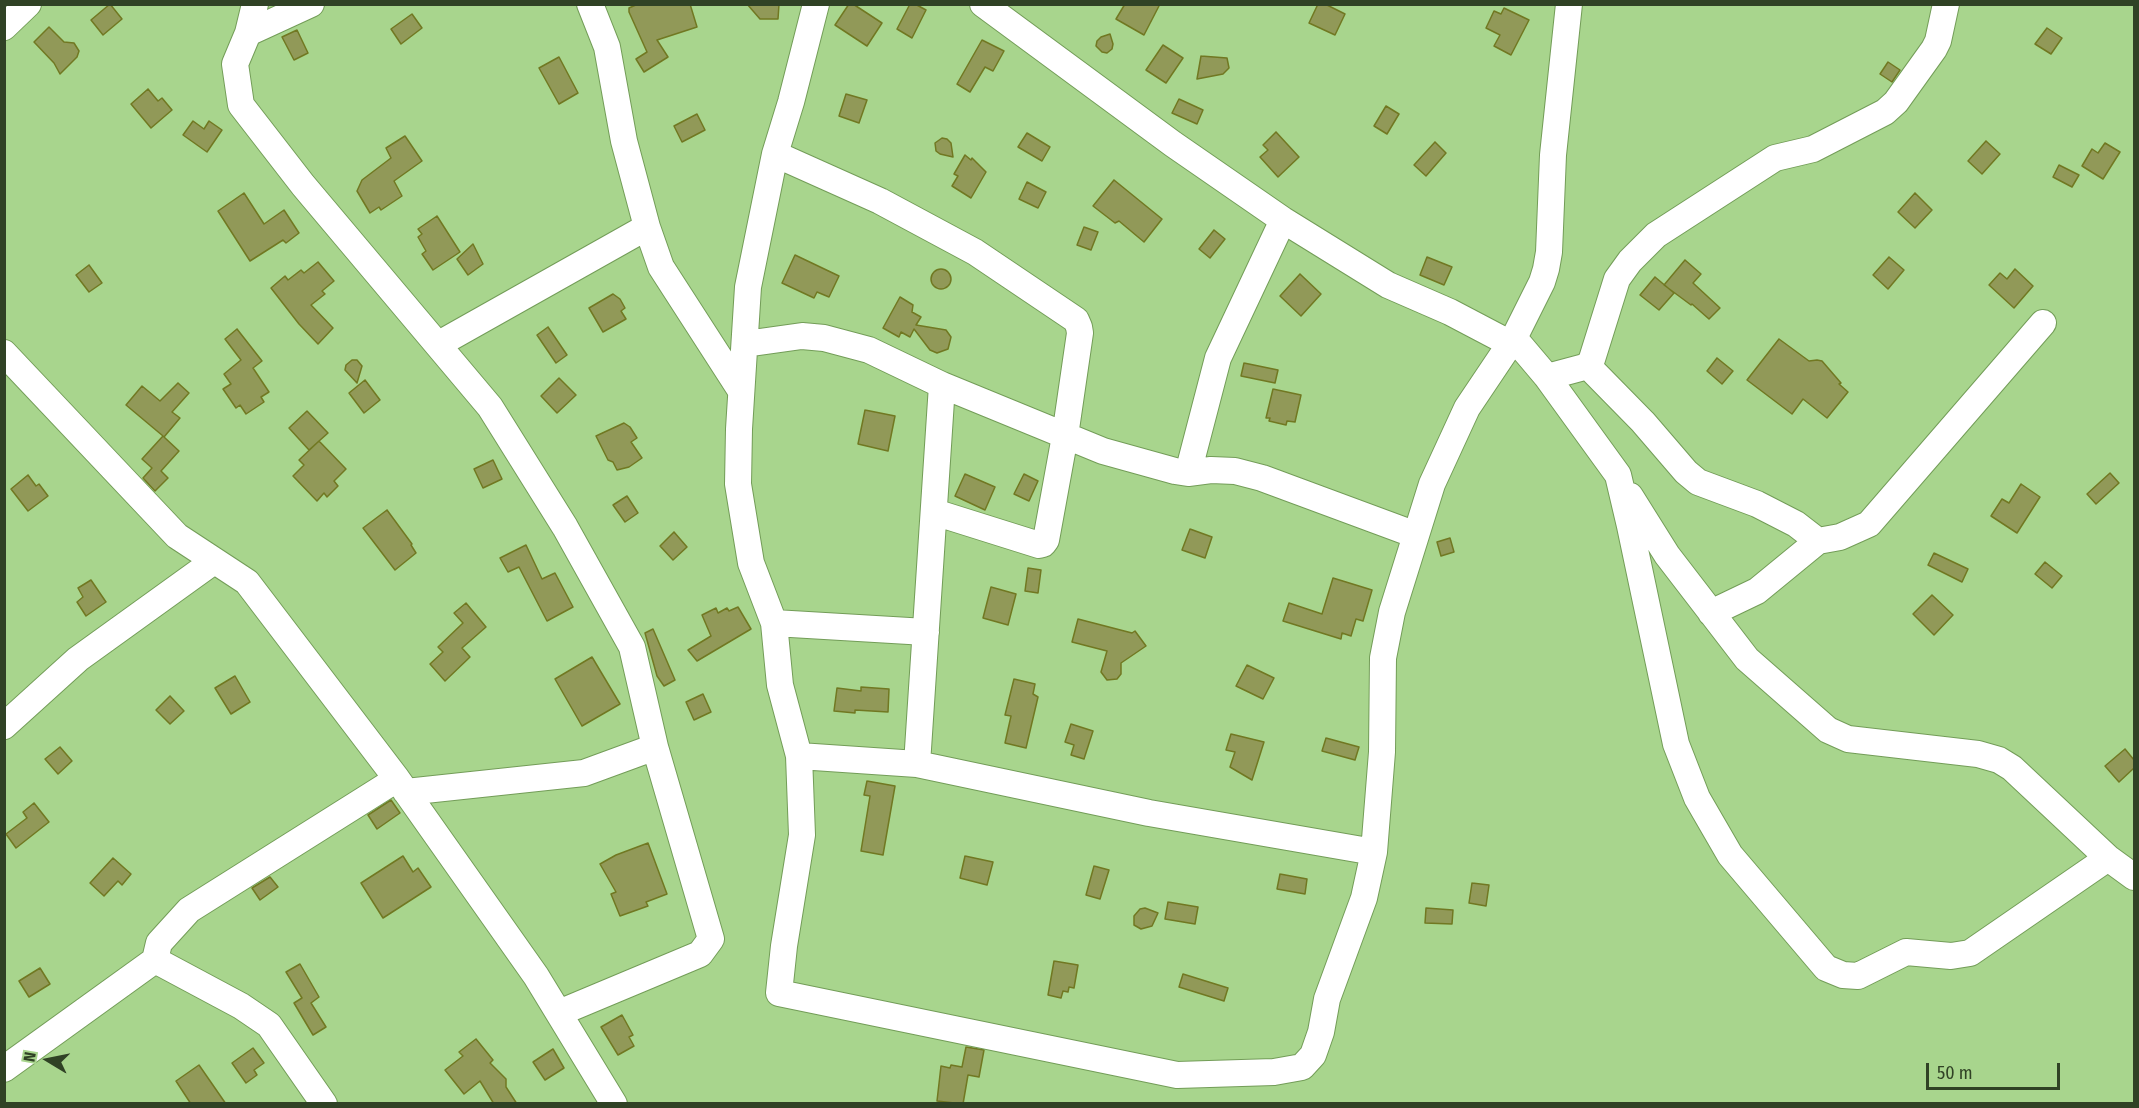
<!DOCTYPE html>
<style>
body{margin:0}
#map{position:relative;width:2139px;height:1108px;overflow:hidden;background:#a8d58d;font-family:"Fira Sans Condensed",sans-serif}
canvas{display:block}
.frame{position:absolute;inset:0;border:6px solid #304225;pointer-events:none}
.north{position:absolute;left:18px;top:1030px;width:60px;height:60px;-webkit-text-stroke:4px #a8d58d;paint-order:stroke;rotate:280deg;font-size:16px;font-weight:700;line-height:24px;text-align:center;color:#304225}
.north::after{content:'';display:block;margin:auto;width:21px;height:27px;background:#304225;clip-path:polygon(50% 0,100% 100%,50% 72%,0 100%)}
.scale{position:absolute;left:1926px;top:1063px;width:134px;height:27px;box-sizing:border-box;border:3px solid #304225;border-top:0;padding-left:8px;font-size:18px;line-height:21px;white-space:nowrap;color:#304225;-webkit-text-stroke:4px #a8d58d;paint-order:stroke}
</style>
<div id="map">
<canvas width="2139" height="1108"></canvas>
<div class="frame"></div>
<div class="north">N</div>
<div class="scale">50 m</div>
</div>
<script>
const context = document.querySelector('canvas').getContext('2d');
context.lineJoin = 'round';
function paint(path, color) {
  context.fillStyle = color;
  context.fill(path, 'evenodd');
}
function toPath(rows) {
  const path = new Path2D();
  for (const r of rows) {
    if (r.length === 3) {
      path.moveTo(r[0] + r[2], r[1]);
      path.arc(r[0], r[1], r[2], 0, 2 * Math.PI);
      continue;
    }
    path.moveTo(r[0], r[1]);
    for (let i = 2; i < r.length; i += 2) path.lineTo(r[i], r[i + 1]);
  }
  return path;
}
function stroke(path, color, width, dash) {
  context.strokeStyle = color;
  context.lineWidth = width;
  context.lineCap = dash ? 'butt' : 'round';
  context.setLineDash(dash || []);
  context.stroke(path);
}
const building = toPath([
 [110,4,122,19,103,35,91,20,110,4],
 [638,4,690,4,697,27,657,40,668,57,644,72,636,59,647,52,629,12,629,8,638,4],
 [747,4,779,4,778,19,760,19,747,4],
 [849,4,853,4,882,23,867,46,835,25,849,4],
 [910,4,915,4,926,10,912,38,897,29,910,4],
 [1125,4,1160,4,1144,35,1116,19,1125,4],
 [1318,4,1325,4,1345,14,1335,35,1309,23,1318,4],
 [1504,8,1529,20,1511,55,1494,46,1500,35,1486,28,1494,11,1501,14,1504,8],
 [412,14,422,28,401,44,391,29,412,14],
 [49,27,64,42,74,43,79,51,77,57,60,74,54,63,34,42,49,27],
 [2047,28,2062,38,2051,54,2035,44,2047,28],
 [297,30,308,53,294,60,282,37,297,30],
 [1110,34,1113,44,1112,49,1107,53,1102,52,1096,46,1097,41,1101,37,1110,34],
 [982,40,1004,51,993,71,985,67,970,92,957,84,982,40],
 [1163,45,1183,58,1166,83,1146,70,1163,45],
 [1201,56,1227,58,1229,68,1223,74,1197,79,1201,56],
 [559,57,578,93,559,104,539,68,559,57],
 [1888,62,1900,70,1892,82,1880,74,1888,62],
 [148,89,158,101,162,98,172,110,151,128,131,104,148,89],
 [846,94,867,100,859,123,839,116,846,94],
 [1179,99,1203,110,1197,124,1172,113,1179,99],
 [1386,106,1399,114,1387,134,1374,126,1386,106],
 [697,114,705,130,682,142,674,126,697,114],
 [193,121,204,129,209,121,222,130,207,152,183,135,193,121],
 [1276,132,1299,157,1278,177,1260,157,1268,150,1263,145,1276,132],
 [1027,133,1050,147,1042,161,1018,147,1027,133],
 [405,136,422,161,394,181,402,196,381,210,379,207,370,213,357,191,362,180,391,158,386,148,405,136],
 [942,138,947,139,951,143,953,157,940,154,936,151,935,143,942,138],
 [1986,141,2000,154,1982,174,1968,161,1986,141],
 [1435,142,1446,153,1426,176,1414,165,1435,142],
 [2105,143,2120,152,2103,179,2082,166,2092,149,2098,153,2105,143],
 [965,155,971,160,972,158,986,172,971,198,952,186,958,176,954,174,965,155],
 [2059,165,2079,175,2072,187,2053,177,2059,165],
 [1114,180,1162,219,1144,242,1119,221,1115,223,1093,206,1114,180],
 [1027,182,1046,192,1038,208,1019,199,1027,182],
 [244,193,264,224,284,210,299,233,286,243,283,240,250,261,218,211,244,193],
 [1915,193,1932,210,1915,228,1898,212,1915,193],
 [437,216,460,252,433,270,422,254,426,251,418,237,422,234,418,229,437,216],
 [1084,227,1098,232,1091,250,1077,245,1084,227],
 [1214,230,1225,239,1210,258,1199,249,1214,230],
 [473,244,483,264,468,275,457,259,473,244],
 [795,255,839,276,829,297,817,292,814,298,782,283,795,255],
 [1427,257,1452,267,1444,285,1420,275,1427,257],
 [1889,257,1904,270,1888,289,1873,275,1889,257],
 [1685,260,1701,274,1693,283,1720,308,1709,319,1692,304,1691,305,1664,285,1685,260],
 [318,262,334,281,322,291,325,294,311,305,333,328,318,344,299,324,271,288,285,276,288,280,301,270,304,273,318,262],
 [89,265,102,283,89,292,76,275,89,265],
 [2015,269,2033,286,2014,308,1989,285,2000,273,2007,279,2015,269],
 [941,279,10],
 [1300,274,1321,294,1301,316,1280,296,1300,274],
 [1655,277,1674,293,1659,310,1640,295,1655,277],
 [613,294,620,299,625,308,621,311,626,319,603,332,589,308,613,294],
 [900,297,913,305,912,312,921,317,916,325,946,330,951,337,948,349,937,353,930,350,914,329,910,337,901,332,899,337,883,328,900,297],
 [548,327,567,355,556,363,537,335,548,327],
 [237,329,262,361,253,368,269,392,261,397,264,402,246,414,240,405,236,408,223,389,231,384,224,374,241,360,225,339,237,329],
 [1779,339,1809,361,1817,360,1822,361,1841,383,1839,384,1848,392,1827,418,1803,399,1792,414,1747,380,1779,339],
 [1717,358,1733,371,1722,384,1707,371,1717,358],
 [352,360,357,360,362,366,357,383,345,370,346,365,352,360],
 [1244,363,1278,370,1275,383,1241,376,1244,363],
 [559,378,576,395,557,413,541,396,559,378],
 [365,380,380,400,364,413,349,393,365,380],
 [178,383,189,393,172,412,180,418,164,437,179,451,161,471,168,478,155,491,143,478,152,468,142,459,163,436,126,405,142,386,160,401,178,383],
 [1273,389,1301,395,1295,422,1287,421,1286,425,1269,421,1270,418,1266,418,1273,389],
 [865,410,895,416,888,451,858,444,865,410],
 [307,411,328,433,309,450,289,428,307,411],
 [624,423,630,427,637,438,631,442,642,458,629,467,617,470,613,462,608,460,596,436,624,423],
 [319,441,346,469,334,481,338,486,327,497,324,493,317,501,293,476,304,465,299,460,319,441],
 [493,460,502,479,483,488,474,469,493,460],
 [2110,473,2119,483,2096,504,2087,494,2110,473],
 [965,474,995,487,985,510,955,496,965,474],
 [1024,474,1038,481,1029,501,1014,494,1024,474],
 [28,475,36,486,39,484,48,496,28,511,11,489,28,475],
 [2021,484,2040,497,2017,533,1991,516,2002,499,2009,503,2021,484],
 [627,496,638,513,625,522,613,505,627,496],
 [387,510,412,544,411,545,416,553,395,570,363,528,387,510],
 [1190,529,1212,537,1205,558,1182,550,1190,529],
 [674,532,687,547,673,560,660,546,674,532],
 [1450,538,1454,552,1441,556,1437,542,1450,538],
 [526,545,542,579,555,573,573,607,547,621,519,567,508,572,500,558,526,545],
 [1934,553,1968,569,1962,582,1928,565,1934,553],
 [2045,562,2062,576,2052,588,2035,574,2045,562],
 [1028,568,1041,570,1038,593,1025,591,1028,568],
 [1333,578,1372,590,1363,621,1356,619,1351,636,1342,633,1341,639,1283,621,1289,603,1322,614,1333,578],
 [91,580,106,602,86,616,77,602,83,597,78,588,91,580],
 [991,587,1016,594,1008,625,983,618,991,587],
 [1932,595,1953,615,1934,635,1913,614,1932,595],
 [466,603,486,627,462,648,470,657,445,681,430,664,443,652,438,647,463,623,454,613,466,603],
 [738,607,751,629,697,661,688,650,711,636,702,615,716,608,718,613,727,608,729,611,738,607],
 [1078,619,1132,633,1135,631,1146,646,1121,663,1121,674,1117,679,1107,680,1101,672,1107,651,1072,642,1078,619],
 [653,629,675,680,664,686,657,676,645,633,653,629],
 [592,657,620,704,582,726,555,679,592,657],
 [1247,665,1274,678,1263,699,1236,686,1247,665],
 [235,676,250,702,231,714,215,688,235,676],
 [1014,679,1035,684,1033,694,1038,697,1026,748,1005,743,1011,716,1005,715,1014,679],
 [861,687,889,689,888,712,855,710,855,713,834,711,837,688,861,691,861,687],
 [703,694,711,712,694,720,686,702,703,694],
 [170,696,184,711,170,724,156,710,170,696],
 [1071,724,1093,731,1084,759,1071,755,1074,745,1065,742,1071,724],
 [1231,734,1264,742,1252,780,1230,767,1235,752,1226,750,1231,734],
 [1326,738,1359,747,1355,760,1322,751,1326,738],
 [60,747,72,761,58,774,45,759,60,747],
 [2125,749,2134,760,2134,768,2119,782,2105,766,2125,749],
 [867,781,895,786,883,855,861,851,870,796,864,795,867,781],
 [391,800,400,813,377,829,368,815,391,800],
 [34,803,49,822,16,848,6,834,27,818,23,812,34,803],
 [648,843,667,894,646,902,648,906,620,916,611,894,616,892,600,864,616,855,648,843],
 [403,856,413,872,418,868,431,887,383,918,361,883,403,856],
 [965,856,993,862,987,885,960,878,965,856],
 [113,858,131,874,122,885,118,881,104,896,90,883,113,858],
 [1094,866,1109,870,1100,899,1086,895,1094,866],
 [1280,874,1307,879,1305,894,1277,889,1280,874],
 [270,877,278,887,260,900,252,888,270,877],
 [1472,883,1489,885,1486,906,1469,903,1472,883],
 [1168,902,1198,907,1195,924,1165,919,1168,902],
 [1145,908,1158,913,1152,926,1141,929,1134,925,1134,916,1140,909,1145,908],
 [1426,908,1453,910,1452,924,1425,923,1426,908],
 [1054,961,1078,965,1074,988,1069,987,1068,992,1063,991,1061,998,1048,995,1054,961],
 [300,964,319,997,311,1003,326,1027,313,1035,294,1003,302,998,286,972,300,964],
 [40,968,50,984,29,997,19,981,40,968],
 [1183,974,1228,988,1224,1001,1179,987,1183,974],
 [622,1015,633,1035,629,1037,634,1046,618,1055,601,1027,622,1015],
 [476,1039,493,1060,490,1063,506,1079,506,1087,517,1104,494,1104,480,1081,464,1094,445,1070,463,1056,459,1052,476,1039],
 [966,1047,984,1050,979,1077,968,1075,963,1104,937,1101,941,1066,950,1068,951,1065,962,1067,966,1047],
 [253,1048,264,1063,254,1070,257,1075,246,1083,232,1063,253,1048],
 [553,1049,564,1068,545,1080,533,1062,553,1049],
 [199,1065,226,1104,191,1104,176,1081,199,1065]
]);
paint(building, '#919958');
stroke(building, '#717822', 1.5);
const minor = toPath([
 [311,4,248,33,235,64,241,105,303,185,490,407,565,527,632,647,655,747,711,939,700,954,559,1013],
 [590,4,607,47,624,141,647,227,661,267,741,391],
 [816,4,791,102,775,154,748,287,739,429,738,484,751,563,774,623,780,685,799,756,802,835,784,946,779,993,1177,1075,1274,1072,1302,1067,1313,1055,1321,1032,1327,999,1364,898,1374,852,1382,752,1383,658,1392,612,1432,484,1467,408,1514,338,1542,282,1546,269,1549,252,1553,155,1569,4],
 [983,4,1173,144,1283,220,1388,285,1450,312,1509,343],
 [4,27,28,4],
 [248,33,255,4],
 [775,154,880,201,975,252,1076,320,1079,327,1080,333,1065,436,1046,540,1043,544,1039,545,934,512],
 [1514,338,1547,377,1618,475,1630,526,1676,744,1697,798,1730,855,1826,968,1843,975,1858,976,1906,952,1951,956,1970,953,2108,858],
 [439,344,647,227],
 [745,344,802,336,824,338,869,350,942,385,1103,451,1175,471,1188,473,1211,470,1235,471,1262,478,1416,535],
 [4,353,177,536,247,582,397,779,536,976,614,1104],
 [1588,366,1643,422,1686,472,1698,482,1757,504,1796,524,1818,541,1840,537,1869,524,2043,323],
 [1547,377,1588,366,1592,359,1617,279,1630,261,1656,235,1775,158,1813,149,1885,112,1896,102,1934,49,1938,41,1946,4],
 [1188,473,1218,358,1283,220],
 [1630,496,1667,555,1747,659,1828,730,1848,739,1978,754,1999,760,2012,768,2108,858,2134,877],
 [1711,613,1757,591,1818,541],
 [774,623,926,632],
 [4,726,78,659,214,561],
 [799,756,917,764,1149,813,1374,852],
 [917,764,942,385],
 [406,792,584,773,655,747],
 [155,960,241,1006,269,1025,324,1104],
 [4,1069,155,960,159,943,189,910,397,779]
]);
stroke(minor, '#739d58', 28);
stroke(minor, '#fff', 26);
</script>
